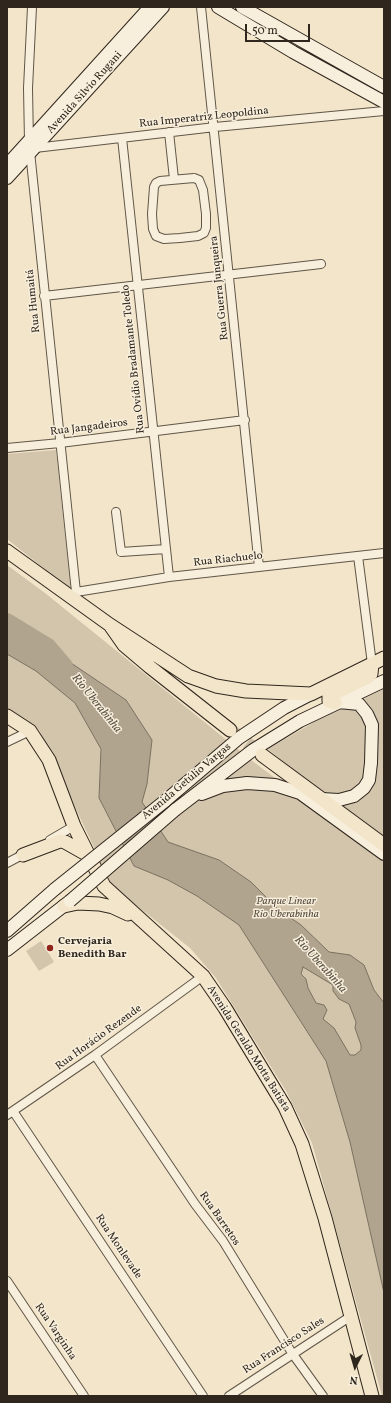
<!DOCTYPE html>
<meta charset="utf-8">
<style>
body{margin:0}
#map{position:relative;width:391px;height:1403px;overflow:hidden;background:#f3e5c9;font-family:Vollkorn,serif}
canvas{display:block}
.frame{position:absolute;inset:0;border:8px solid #2f261d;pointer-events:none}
.north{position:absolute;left:335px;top:1347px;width:40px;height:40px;-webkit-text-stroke:3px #f7eedc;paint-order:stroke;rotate:185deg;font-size:11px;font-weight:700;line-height:16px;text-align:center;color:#2f261d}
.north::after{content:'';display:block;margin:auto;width:14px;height:18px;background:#2f261d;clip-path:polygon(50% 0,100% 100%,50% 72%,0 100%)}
.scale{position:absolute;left:245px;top:24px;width:65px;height:18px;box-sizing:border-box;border:2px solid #2f261d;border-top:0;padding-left:5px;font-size:12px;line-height:14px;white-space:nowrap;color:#2f261d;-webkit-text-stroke:3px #f7eedc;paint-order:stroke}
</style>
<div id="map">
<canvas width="391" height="1403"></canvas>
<div class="frame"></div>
<div class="north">N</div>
<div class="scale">50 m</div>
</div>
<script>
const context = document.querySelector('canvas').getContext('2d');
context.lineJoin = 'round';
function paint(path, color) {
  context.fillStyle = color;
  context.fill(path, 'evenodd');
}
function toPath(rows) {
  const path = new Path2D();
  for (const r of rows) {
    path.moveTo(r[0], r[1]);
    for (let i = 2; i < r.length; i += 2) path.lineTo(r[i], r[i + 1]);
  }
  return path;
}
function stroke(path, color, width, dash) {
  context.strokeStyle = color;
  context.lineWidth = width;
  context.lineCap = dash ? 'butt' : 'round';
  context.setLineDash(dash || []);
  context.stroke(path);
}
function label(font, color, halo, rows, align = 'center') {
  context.font = font + ' Vollkorn,serif';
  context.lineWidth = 3;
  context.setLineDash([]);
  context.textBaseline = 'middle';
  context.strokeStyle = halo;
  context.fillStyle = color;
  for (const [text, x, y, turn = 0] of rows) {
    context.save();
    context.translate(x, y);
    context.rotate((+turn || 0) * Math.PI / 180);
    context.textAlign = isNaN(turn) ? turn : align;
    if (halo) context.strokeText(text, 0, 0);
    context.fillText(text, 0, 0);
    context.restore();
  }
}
paint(toPath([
 [56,450,71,590,7,539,7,454],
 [7,565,45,593,255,763,384,859,384,1396,382,1396,312,1143,286,1091,216,978,190,948,112,886,39,730,7,711],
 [384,689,384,837,368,825,354,820,268,749,316,721],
 [41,941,54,962,39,971,26,951]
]), '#d2c5ac');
const water = toPath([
 [7,620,126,700,152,740,147,784,142,802,168,842,219,860,251,882,279,910,301,925,329,952,350,955,364,965,374,990,384,1003,384,1293,350,1142,326,1061,239,925,197,896,168,880,134,866,99,798,101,749,75,703,36,671,7,654,7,620],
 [303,967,333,985,333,991,339,999,349,1004,356,1022,355,1028,361,1045,361,1050,355,1055,350,1055,334,1028,323,1019,327,1010,324,1005,316,1003,308,988,306,979,301,974,303,967]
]);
paint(water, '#b0a48f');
stroke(water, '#7c7261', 1);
stroke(toPath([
 [7,621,48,646,65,666]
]), '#b0a48f', 16);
stroke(toPath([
 [232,731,262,755]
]), '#ccbfa7', 13, [13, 6]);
const street = toPath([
 [32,7,28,88,29,142,76,592],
 [201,7,259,567],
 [169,132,174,179],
 [122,138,169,577],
 [33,147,35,148,215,127,384,111],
 [194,178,199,180,203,190,206,214,206,228,204,233,198,236,180,238,164,239,156,236,153,229,152,214,154,187,156,183,160,181,194,178],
 [44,296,321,264],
 [7,448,60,443,245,420],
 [116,512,121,552,166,549],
 [358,556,372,664],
 [76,592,169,577,384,553],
 [7,742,30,731],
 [50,840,74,826],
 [7,863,26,853],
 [95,1055,195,1204,223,1241,292,1353,323,1396],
 [13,1111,203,1396],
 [7,1115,95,1055,203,976],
 [7,1281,84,1396],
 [229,1396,351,1316]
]);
const secondary = toPath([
 [218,7,293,52,384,102],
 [242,7,384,87],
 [7,165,150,7],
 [7,178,163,7],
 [202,794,223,786,247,783,275,785,300,793,384,854],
 [321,799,339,800,354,796,364,788,369,780,371,763,372,725,367,714,359,704,339,702],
 [165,801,239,738,284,708,311,694],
 [175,810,253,750,300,721,384,681],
 [7,931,55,889],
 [7,950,70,901]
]);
const primary = toPath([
 [7,551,110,625,124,645,150,667,230,730],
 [110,625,188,676,216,686,246,691,311,694,384,658],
 [335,703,329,701,329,696,368,677,371,674,372,664],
 [7,716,30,731,49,760,74,826,104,886,203,976,225,1008,285,1107,302,1144,325,1218,372,1396],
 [262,755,384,845],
 [23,855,60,841,65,842,88,855],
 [64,906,78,903,99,904,113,907,128,914]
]);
stroke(street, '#605648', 10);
stroke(secondary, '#2f261d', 14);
stroke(primary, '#2f261d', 15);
stroke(street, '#f7eedc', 8);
stroke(secondary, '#f7eedc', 12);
stroke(primary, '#f3e5c9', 13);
const secondaryBridge = toPath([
 [55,889,165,801],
 [70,901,175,810]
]);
stroke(secondaryBridge, '#2f261d', 14, []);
stroke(secondaryBridge, '#f7eedc', 12);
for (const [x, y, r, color] of [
 [50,948,4,"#8f2418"]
]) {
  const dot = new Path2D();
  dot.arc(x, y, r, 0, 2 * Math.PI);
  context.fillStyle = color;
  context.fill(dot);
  stroke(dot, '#f7eedc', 1.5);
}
label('11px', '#2f261d', '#f7eedc', [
 ["Avenida Silvio Rugani",85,93,-48],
 ["Rua Imperatriz Leopoldina",204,118,-6],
 ["Rua Guerra Junqueira",220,288,-96],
 ["Rua Humaitá",34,301,-96],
 ["Rua Ovídio Bradamante Toledo",134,359,-96],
 ["Rua Jangadeiros",89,428,-7],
 ["Rua Riachuelo",228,560,-6],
 ["Avenida Getúlio Vargas",187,782,-40],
 ["Rua Horácio Rezende",99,1038,-36],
 ["Avenida Geraldo Motta Batista",248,1049,58],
 ["Rua Barretos",219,1219,55],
 ["Rua Monlevade",118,1247,56],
 ["Rua Varginha",55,1332,56],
 ["Rua Francisco Sales",284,1346,-33]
]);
label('italic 11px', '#584e41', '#f7eedc', [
 ["Parque Linear",286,902],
 ["Rio Uberabinha",286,915]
]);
label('bold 11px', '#2f261d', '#f7eedc', [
 ["Cervejaria",58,942],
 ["Benedith Bar",58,955]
], 'left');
label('italic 12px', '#5c5245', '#f7eedc', [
 ["Rio Uberabinha",96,704,51],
 ["Rio Uberabinha",320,965,48]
]);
</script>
